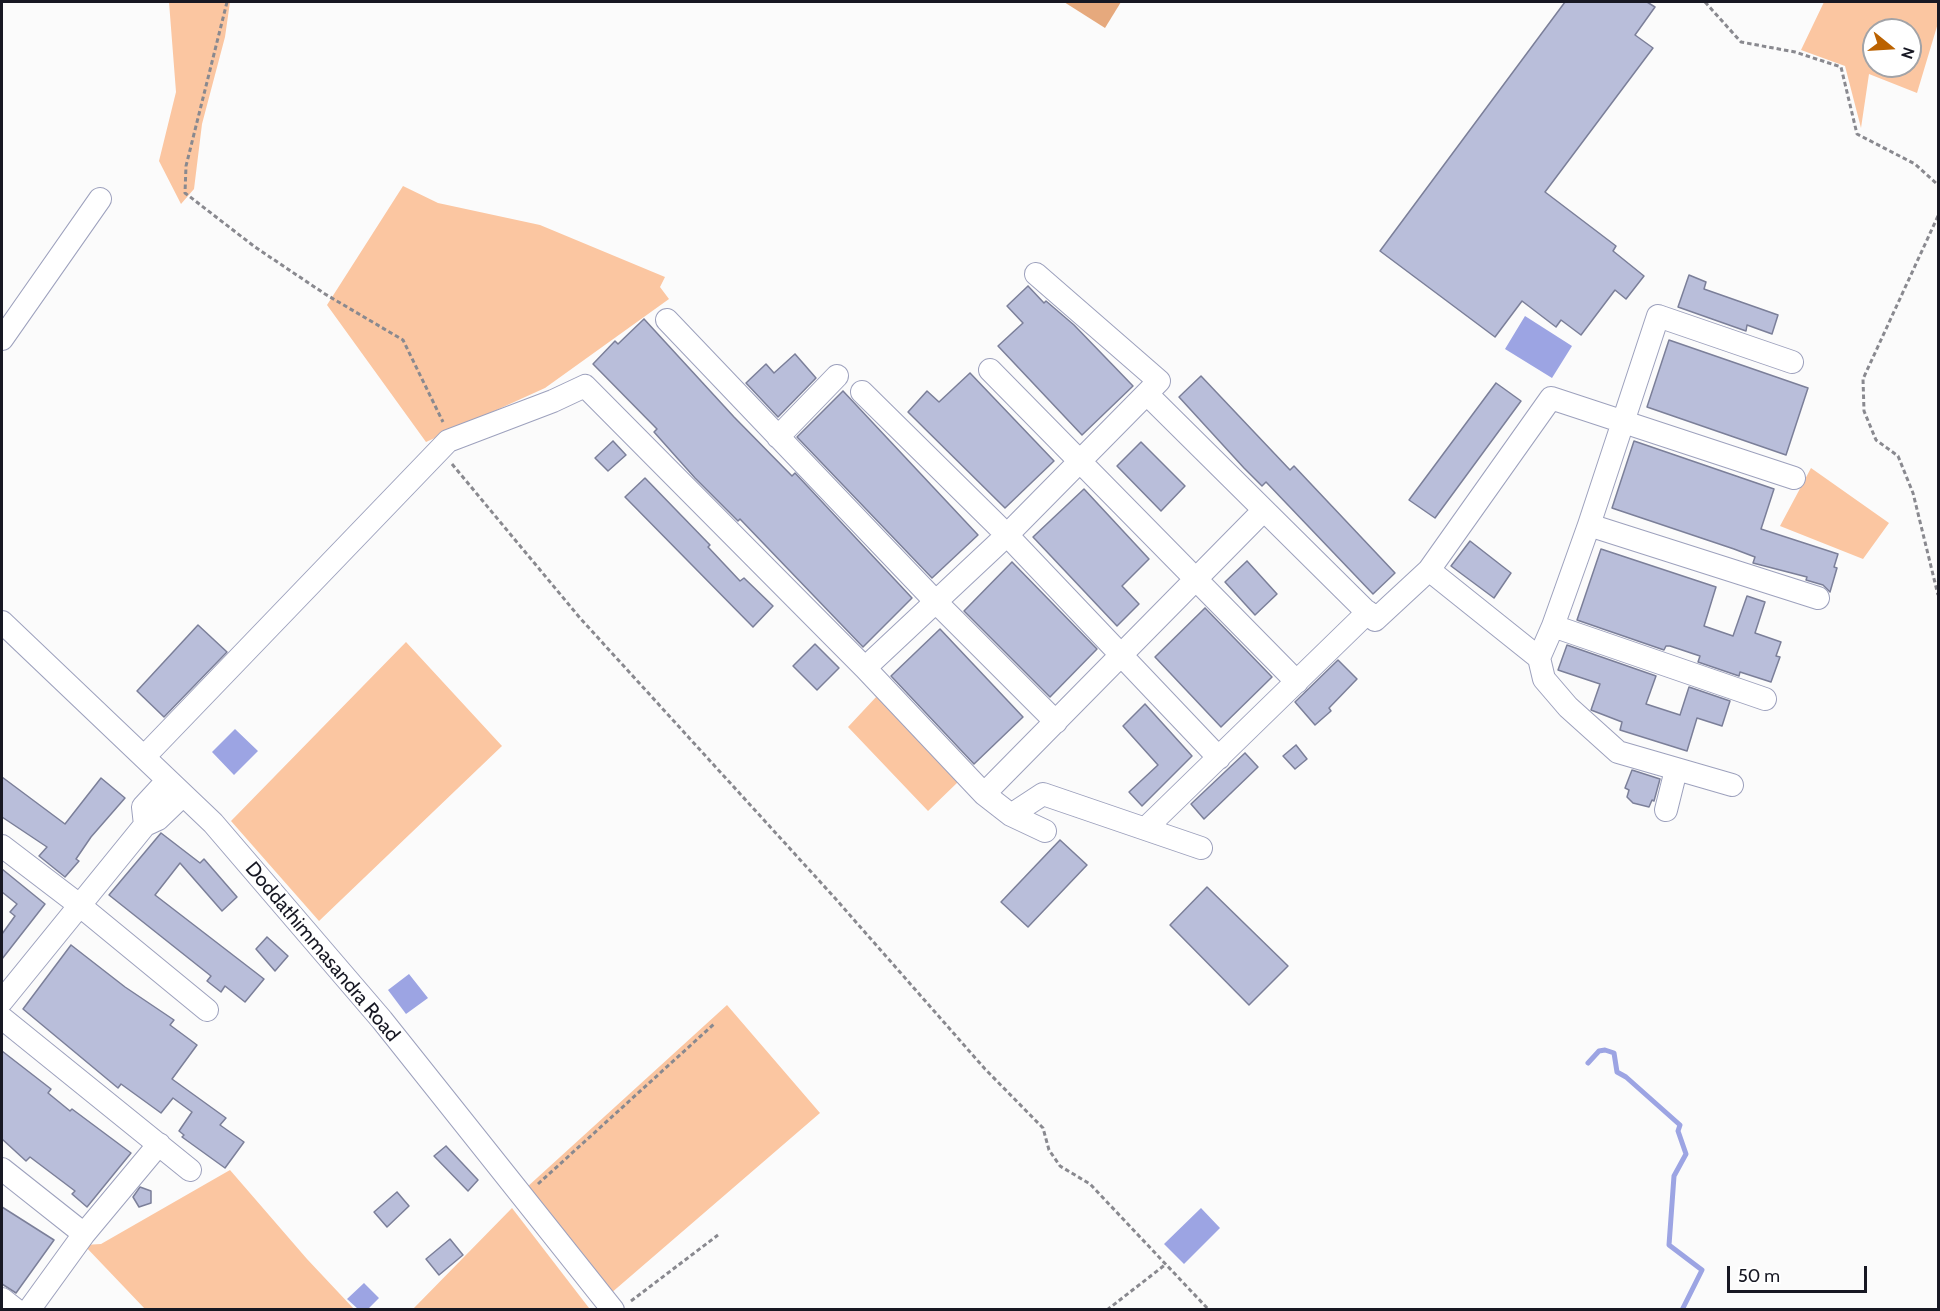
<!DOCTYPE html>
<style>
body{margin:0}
#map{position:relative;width:1940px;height:1311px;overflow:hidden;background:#fbfbfb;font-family:Cabin,sans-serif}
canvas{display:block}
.frame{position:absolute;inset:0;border:3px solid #171823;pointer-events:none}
.north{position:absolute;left:1862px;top:18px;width:60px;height:60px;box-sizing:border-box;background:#fff;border:2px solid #a2a3a7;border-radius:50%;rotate:108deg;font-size:16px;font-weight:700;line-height:24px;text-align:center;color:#171823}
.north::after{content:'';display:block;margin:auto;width:21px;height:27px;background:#bb6200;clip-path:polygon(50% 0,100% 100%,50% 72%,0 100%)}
.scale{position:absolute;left:1727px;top:1266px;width:140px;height:27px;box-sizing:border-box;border:3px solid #171823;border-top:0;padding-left:8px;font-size:18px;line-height:21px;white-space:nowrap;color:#171823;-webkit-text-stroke:4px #fff;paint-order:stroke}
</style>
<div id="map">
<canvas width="1940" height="1311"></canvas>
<div class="frame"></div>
<div class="north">N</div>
<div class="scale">50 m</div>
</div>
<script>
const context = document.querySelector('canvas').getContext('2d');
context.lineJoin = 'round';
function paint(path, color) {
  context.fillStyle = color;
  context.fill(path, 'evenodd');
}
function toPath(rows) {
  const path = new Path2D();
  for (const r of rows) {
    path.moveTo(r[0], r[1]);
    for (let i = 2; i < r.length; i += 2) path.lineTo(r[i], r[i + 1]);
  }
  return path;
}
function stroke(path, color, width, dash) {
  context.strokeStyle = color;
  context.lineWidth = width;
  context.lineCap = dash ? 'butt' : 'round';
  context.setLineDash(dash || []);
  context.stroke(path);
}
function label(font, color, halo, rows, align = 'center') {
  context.font = font + ' Cabin,sans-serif';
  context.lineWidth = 5;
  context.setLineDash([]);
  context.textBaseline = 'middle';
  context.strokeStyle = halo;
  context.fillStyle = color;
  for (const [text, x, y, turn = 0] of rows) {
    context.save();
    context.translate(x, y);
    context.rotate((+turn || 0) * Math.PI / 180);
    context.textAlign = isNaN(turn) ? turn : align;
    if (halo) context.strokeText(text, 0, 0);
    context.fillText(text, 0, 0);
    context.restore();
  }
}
paint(toPath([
 [169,2,230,2,225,37,202,124,194,189,181,204,159,161,176,92],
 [1824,2,1938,2,1938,23,1917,93,1869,74,1861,128,1845,66,1801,50],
 [1874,30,1910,30,1910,66,1874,66],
 [403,186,438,203,540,225,665,277,660,287,669,299,545,388,426,442,327,305],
 [1811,468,1889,523,1863,559,1780,526],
 [406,642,502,746,319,921,231,821],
 [877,696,958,782,928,811,848,727],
 [727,1005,820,1113,610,1294,526,1188],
 [230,1170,307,1259,354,1309,145,1309,84,1245,101,1244],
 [512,1208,589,1308,413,1309]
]), '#fbc6a1');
paint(toPath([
 [1064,2,1121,2,1105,28]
]), '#e6a97d');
paint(toPath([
 [1525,316,1572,346,1552,378,1505,349],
 [235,729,258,751,234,775,212,752],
 [409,974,428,998,406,1014,388,990],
 [1201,1208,1220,1228,1184,1264,1164,1244],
 [364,1283,379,1298,368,1309,358,1309,347,1299]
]), '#9ca4e3');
stroke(toPath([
 [1588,1063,1599,1051,1605,1050,1614,1053,1617,1072,1626,1077,1680,1125,1678,1131,1686,1154,1674,1176,1669,1245,1702,1270,1682,1310]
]), '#9ca4e3', 5);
const building = toPath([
 [1565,2,1647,2,1655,7,1635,35,1653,48,1545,192,1616,246,1613,251,1644,276,1626,299,1615,290,1581,335,1561,320,1556,327,1522,301,1495,337,1380,251,1565,2],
 [1689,275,1706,282,1704,289,1778,315,1772,334,1747,325,1746,331,1678,307,1689,275],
 [1028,286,1044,303,1046,301,1074,325,1133,386,1082,435,998,346,1023,323,1007,306,1028,286],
 [644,319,734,417,792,476,795,473,912,598,863,647,740,519,738,521,695,478,654,432,657,429,593,364,615,341,618,344,644,319],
 [1669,340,1808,388,1786,455,1647,407,1669,340],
 [795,354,816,378,778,417,746,383,766,364,774,373,795,354],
 [970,373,1054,461,1005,508,908,412,927,391,939,402,970,373],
 [1201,376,1290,470,1294,466,1395,573,1373,594,1266,482,1262,486,1244,468,1179,397,1201,376],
 [1496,383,1521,401,1435,518,1409,500,1496,383],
 [843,391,978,535,932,578,797,437,843,391],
 [613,441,626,455,608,471,595,458,613,441],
 [1634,441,1774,489,1761,529,1838,554,1834,567,1837,568,1830,592,1823,585,1806,580,1807,577,1753,563,1755,557,1734,549,1612,508,1634,441],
 [1141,442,1185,486,1161,511,1117,466,1141,442],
 [645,478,710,545,708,547,740,581,744,578,773,606,753,627,625,497,645,478],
 [1084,489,1149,559,1122,586,1139,604,1117,626,1033,537,1084,489],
 [1470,541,1511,573,1494,598,1451,566,1470,541],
 [1601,549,1716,587,1704,626,1733,636,1747,596,1765,602,1755,633,1781,642,1776,656,1780,657,1771,682,1740,672,1739,676,1698,662,1700,656,1670,646,1666,646,1664,650,1577,620,1601,549],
 [1247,561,1277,594,1255,615,1225,582,1247,561],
 [1012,562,1097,649,1050,697,964,611,1012,562],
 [1205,608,1272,677,1221,727,1155,657,1205,608],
 [198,625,227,652,164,717,137,691,198,625],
 [940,629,1023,717,974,764,891,676,940,629],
 [815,644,839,668,817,690,793,666,815,644],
 [1567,645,1656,676,1646,704,1680,715,1689,687,1730,701,1722,726,1697,718,1687,751,1620,730,1622,722,1591,710,1600,684,1558,670,1567,645],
 [1338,660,1357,679,1329,708,1331,711,1315,725,1295,702,1338,660],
 [1145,704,1192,756,1142,806,1129,792,1158,765,1123,726,1145,704],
 [1296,745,1307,759,1295,769,1283,756,1296,745],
 [1245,753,1258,767,1204,819,1191,804,1245,753],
 [1632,770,1660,779,1654,801,1652,800,1649,807,1633,803,1627,797,1629,790,1625,788,1632,770],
 [2,777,65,824,101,778,125,798,91,837,76,859,79,861,65,877,39,856,47,847,2,817,2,777],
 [161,833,200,863,204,859,237,897,222,911,180,863,155,895,264,979,245,1002,225,986,221,992,207,981,211,976,109,895,161,833],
 [1060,840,1087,865,1028,927,1001,902,1060,840],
 [2,869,45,904,2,959,2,934,15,916,10,912,17,904,2,892,2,869],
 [1207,887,1288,966,1249,1005,1170,925,1207,887],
 [267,937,288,956,275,971,256,949,267,937],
 [71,945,125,987,174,1020,170,1025,197,1045,172,1079,226,1118,220,1125,244,1142,225,1168,182,1137,184,1135,179,1131,192,1112,173,1098,161,1113,121,1084,118,1088,23,1009,71,945],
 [2,1051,51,1089,48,1093,70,1111,72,1109,131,1153,87,1207,72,1194,75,1191,30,1157,26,1161,2,1139,2,1051],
 [446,1146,478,1180,468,1191,434,1156,446,1146],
 [140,1187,151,1191,151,1203,139,1207,133,1197,140,1187],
 [397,1192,409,1206,387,1227,374,1212,397,1192],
 [2,1207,54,1240,16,1293,2,1284,2,1207],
 [450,1239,463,1255,439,1275,426,1259,450,1239]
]);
paint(building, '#b9beda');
stroke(building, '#7b7f99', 1.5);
const minor = toPath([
 [667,320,937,603,1056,722],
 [2,339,100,199],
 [990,370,1297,682],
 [862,392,1007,535,1219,758],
 [1148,395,1375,620,1429,570,1551,398,1794,478],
 [778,437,837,376],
 [1589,525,1818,598],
 [1429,570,1539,658,1544,679,1568,707,1618,752,1732,785],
 [2,622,213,823,382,1020,613,1310],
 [1553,626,1765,699],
 [1539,658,1553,626,1589,525,1658,316,1792,362],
 [865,668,1007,535,1159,381,1036,274],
 [144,757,448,441,553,401,585,386,865,668,984,794,1011,815,1045,831],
 [984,794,1264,510],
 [1666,810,1676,770],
 [1011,815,1043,794,1201,848],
 [145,825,143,807,167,781],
 [1146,828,1368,612],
 [2,846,78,904,207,1010],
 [2,1001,145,825,158,819,183,795],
 [2,1018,190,1170],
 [2,1169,84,1234],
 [2,1299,16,1310],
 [29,1310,84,1234,159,1144]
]);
stroke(minor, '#9da1bd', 24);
stroke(toPath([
 [227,2,186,166,185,193,255,247,325,294,403,340,443,422],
 [1705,2,1741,42,1795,52,1841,67,1857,134,1915,164,1938,185],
 [1938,216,1863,379,1864,411,1876,440,1898,456,1913,493,1938,595],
 [452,464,580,618,834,897,985,1069,1043,1128,1049,1150,1060,1166,1090,1184,1209,1310],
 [538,1184,714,1024],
 [631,1301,718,1235],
 [1107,1310,1166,1264]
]), '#89898f', 3, [4.5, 3]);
stroke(minor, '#fff', 22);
label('20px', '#171823', '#fff', [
 ["Doddathimmasandra Road",322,952,50]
]);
</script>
